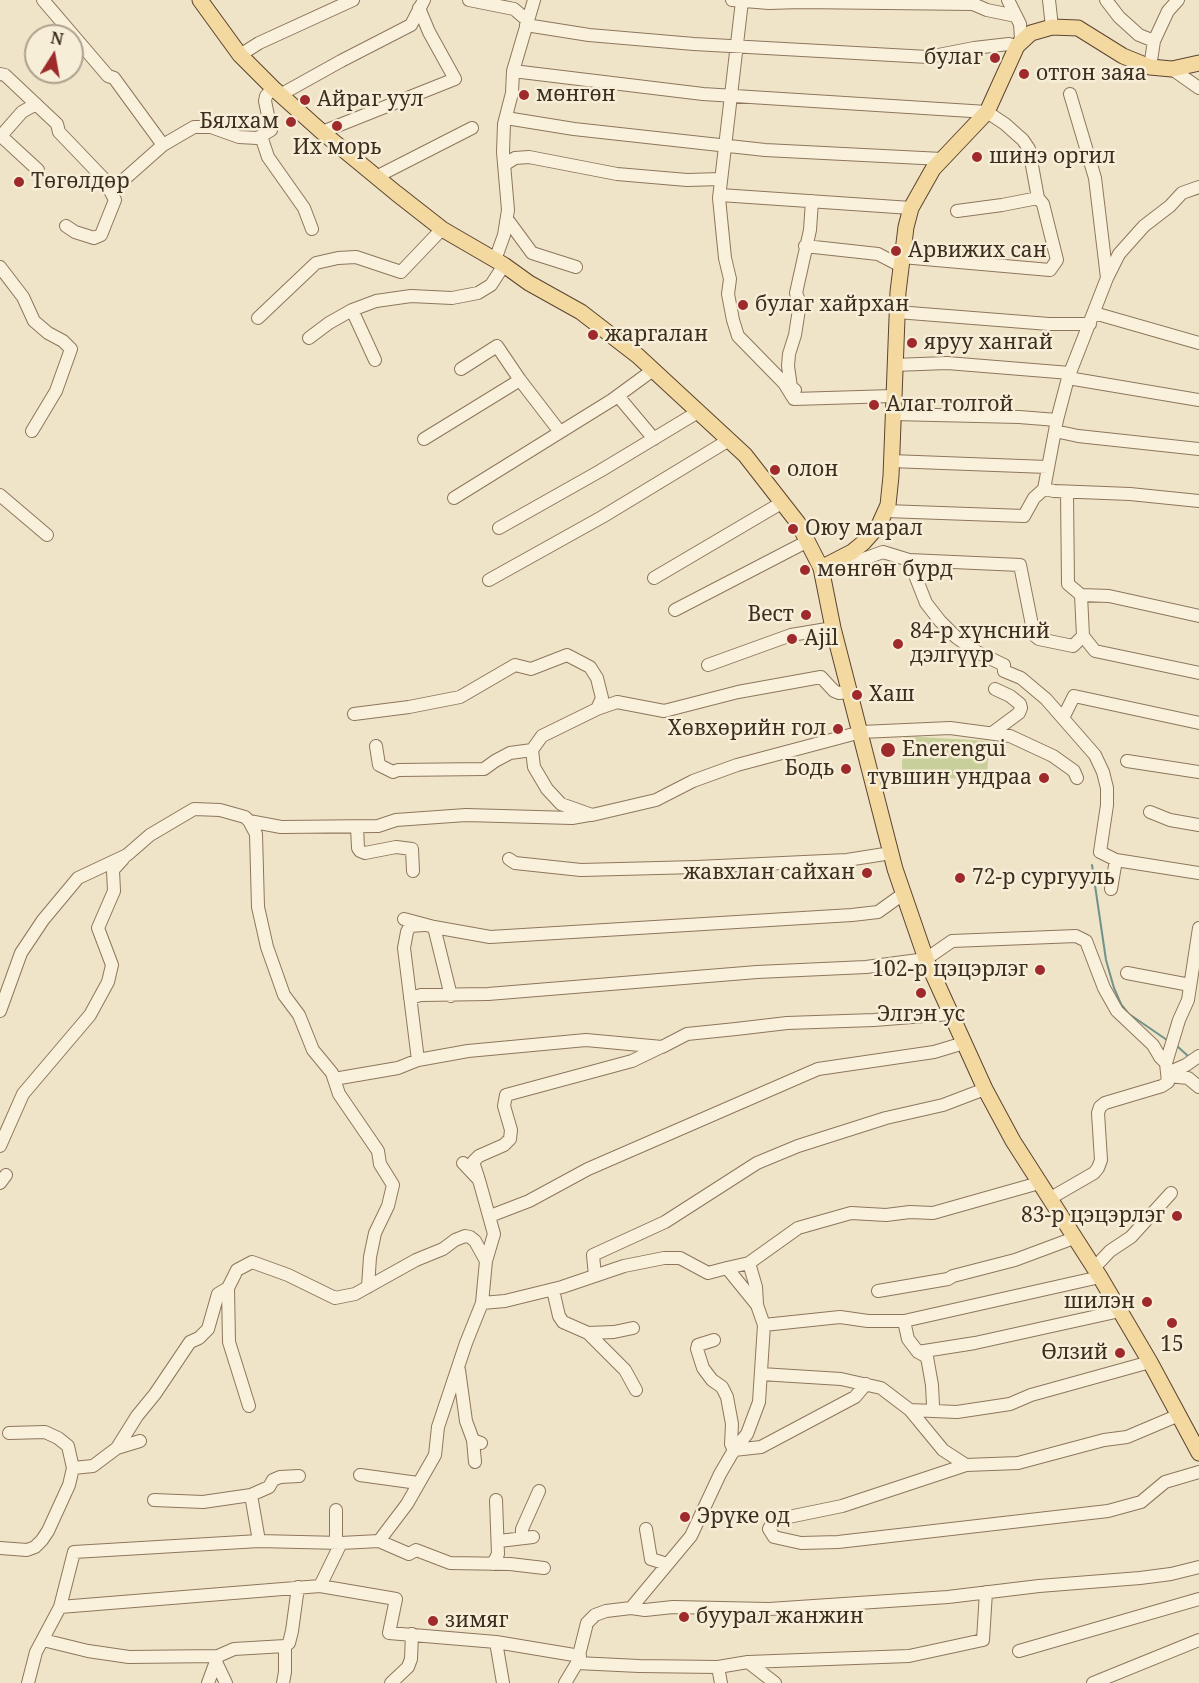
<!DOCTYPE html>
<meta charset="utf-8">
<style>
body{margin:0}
#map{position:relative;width:1199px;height:1683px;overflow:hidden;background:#f0e4c8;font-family:"Noto Serif",serif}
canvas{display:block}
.north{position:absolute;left:24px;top:24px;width:60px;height:60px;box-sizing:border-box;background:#f7eed8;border:2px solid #ada18e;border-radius:50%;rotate:11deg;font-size:16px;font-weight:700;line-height:24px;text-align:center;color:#3d2e20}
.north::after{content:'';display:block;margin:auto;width:21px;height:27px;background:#9e2a2b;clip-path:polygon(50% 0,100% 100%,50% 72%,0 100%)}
</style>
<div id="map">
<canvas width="1199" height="1683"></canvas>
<div class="north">N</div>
</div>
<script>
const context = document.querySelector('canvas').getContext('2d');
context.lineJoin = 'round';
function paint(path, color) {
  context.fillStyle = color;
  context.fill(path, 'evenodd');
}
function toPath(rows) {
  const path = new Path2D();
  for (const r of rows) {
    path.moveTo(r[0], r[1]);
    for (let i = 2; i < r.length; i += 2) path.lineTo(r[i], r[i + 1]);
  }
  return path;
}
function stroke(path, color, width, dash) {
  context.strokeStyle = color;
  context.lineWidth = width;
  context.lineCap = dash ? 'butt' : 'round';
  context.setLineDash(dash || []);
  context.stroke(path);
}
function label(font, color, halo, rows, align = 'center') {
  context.font = font + ' "Noto Serif",serif';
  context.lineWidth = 5;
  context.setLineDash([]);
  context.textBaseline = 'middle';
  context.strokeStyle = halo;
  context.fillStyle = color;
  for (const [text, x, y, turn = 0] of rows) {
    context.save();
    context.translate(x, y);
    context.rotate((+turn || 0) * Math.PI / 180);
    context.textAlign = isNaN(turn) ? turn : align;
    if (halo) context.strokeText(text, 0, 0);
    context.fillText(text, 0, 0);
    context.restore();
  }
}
paint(toPath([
 [903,736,989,741,987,780,906,776,902,769]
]), '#c9cf9b');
stroke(toPath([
 [1092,865,1106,960,1114,988,1121,1004,1129,1014,1167,1040],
 [1177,1046,1188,1056]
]), '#6f938a', 2);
const minor = toPath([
 [43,0,108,76,114,78,163,145],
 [469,0,514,9,528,21],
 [732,0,769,3,800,2],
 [800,0,800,2,973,4,987,10,1016,16],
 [1049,0,1052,27],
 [1106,0,1119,17,1139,35,1154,41],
 [742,1,719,198,725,258,730,279,728,294,733,320,738,336,784,383,794,399,893,396],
 [526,25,589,35,694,44,928,57,974,48,1009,44,1017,46,1021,38,1020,24,1008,0],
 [240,55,259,43,353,0],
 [1150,67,1154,41,1168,11,1178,0],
 [1172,69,1199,88],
 [513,71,703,94,987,112,1005,124,1023,140,1029,149,1038,198,1043,204,1057,260,1050,270,902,257],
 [0,74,5,75,57,124,59,132,104,179,115,200,101,235,94,238,75,232,66,226],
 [1070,94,1095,178,1107,278],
 [280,95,341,61,411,25,424,0],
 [506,118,574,129,765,150,942,159],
 [322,132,455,79,429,32,419,8],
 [1,136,38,170],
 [261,136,268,157,304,208,312,229],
 [0,137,22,112,36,104],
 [504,165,515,158,529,157,617,174,687,180,721,179],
 [376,177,472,128],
 [111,191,163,145,194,127,211,127,239,137,257,138,261,136,271,130,265,101,266,96,273,88],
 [720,195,911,208],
 [957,211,1002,205,1038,198],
 [507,219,532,253,576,267],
 [805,246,878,254,901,266],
 [495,260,504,235,508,210,503,152,504,124,512,93,513,71,534,0],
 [0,267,23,297,34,321,48,333,63,341,71,349,56,391,32,431],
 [352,310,375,360],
 [897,312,1049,324,1090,324],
 [1094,313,1199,343],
 [258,318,316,263,338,258,356,257,401,272,442,229],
 [309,338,329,323,352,310,376,301,411,296,452,298,478,293,491,285,504,265],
 [894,365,947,363,1070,373],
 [461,369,497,346,520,380,560,432],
 [1068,378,1199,400],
 [795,390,791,387,788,366,789,354,795,335,800,303,796,293,810,230,812,201],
 [618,396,654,439],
 [893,414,1019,417,1057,420],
 [1055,431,1078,436,1199,449],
 [424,439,520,380],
 [891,461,1047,467],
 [1044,489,1057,420,1068,378,1107,278,1119,254,1144,226,1170,206,1182,193,1199,187],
 [1067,492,1068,584,1081,595,1083,636,1095,651,1199,673],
 [0,495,47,535],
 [454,498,612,400,653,370],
 [886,511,1024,516,1034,498,1044,489,1054,491,1130,494,1199,501],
 [499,528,600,471,698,412],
 [839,559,852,563,883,552,909,560,1020,565,1034,635,1039,639,1073,646,1083,636],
 [909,560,926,603,940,621,956,637,977,652,1004,665,1004,671,1021,678,1046,699,1095,755,1103,772,1107,788,1107,805,1100,852,1116,860,1199,873],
 [654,578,783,502],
 [489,580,602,517,729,440],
 [1081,595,1109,596,1199,616],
 [675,610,808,541],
 [708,665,791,635,833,628],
 [597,709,617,702,664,711,738,692,821,677,834,691,839,693,850,692],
 [354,714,409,707,460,697,515,665,531,669,567,655,590,667,597,678,602,698,597,709,542,736,532,750,534,767,547,789,561,804,592,815,656,800,693,781,737,765,861,732,950,728,1010,736,1053,756,1074,771,1077,778],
 [1063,718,1074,696,1199,723],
 [992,733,1019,713,1021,708,1020,704,1010,696,995,689],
 [376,746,379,765,393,772,398,770,484,769,495,761,510,753,532,750],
 [1127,761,1199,772],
 [1150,812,1170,820,1199,825],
 [249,821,256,834,258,907,267,947,284,995,299,1015,313,1050,332,1073,339,1094,378,1151,380,1164,393,1185,388,1206,375,1233,370,1257,368,1287],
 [357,827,358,848,360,851,365,853,396,847,412,849,413,871],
 [509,859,515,863,581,870,697,867,847,860,891,853],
 [1111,889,1116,860],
 [404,919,434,927,490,937,852,915,878,912,903,894],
 [424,925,410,926,407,932,404,948,418,1060,468,1051,586,1040,662,1047,687,1034,736,1029,787,1023,874,1020,950,1014],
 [434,927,451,996],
 [1127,973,1190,985],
 [410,998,421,995,488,994,757,972,866,967,926,959,952,941,1076,936,1086,941,1104,988,1117,1011,1153,1045,1160,1057,1166,1063],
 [0,1011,21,953,43,920,78,878,127,855,150,835,194,809,220,810,245,817,249,821,281,827,378,826,396,820,466,815,572,818,589,815],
 [1168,1073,1186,1065,1199,1056],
 [1169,1076,1188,1078,1199,1087],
 [334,1079,398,1068,418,1060],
 [0,1146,23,1094,90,1015,108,982,112,965,98,928,114,891,113,870,123,859],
 [478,1177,473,1162,479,1156,504,1145,510,1139,511,1130,504,1106,506,1095,632,1061,661,1047],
 [0,1183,6,1175],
 [1049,1199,1094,1173,1098,1168,1101,1160,1098,1113,1100,1107,1105,1103,1162,1086,1168,1082,1166,1063,1179,1020,1188,1000,1199,928],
 [490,1216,529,1201,588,1169,818,1069,934,1052,964,1043],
 [749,1263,756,1287,757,1304],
 [727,1268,749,1263,798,1228,851,1213,886,1215,910,1212,933,1213,1039,1183],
 [1094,1268,1110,1251,1131,1237,1171,1193],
 [595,1276,593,1255,665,1222,757,1163,798,1146,886,1118,943,1105,985,1089],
 [553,1290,559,1316,563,1322,588,1333,625,1370,636,1390],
 [878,1291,948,1279,953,1276,1015,1260,1074,1238],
 [482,1303,505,1301,562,1287,624,1266,664,1258,680,1258,708,1273,727,1268,757,1305,764,1325,759,1402,747,1434,734,1450,720,1474,691,1536,631,1608,606,1611,595,1615,587,1623,577,1663,565,1683],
 [904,1321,908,1339,918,1352,927,1357,932,1385,933,1405,931,1411],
 [764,1325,840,1317,868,1321,904,1321,1100,1277],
 [588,1333,614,1332,633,1328],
 [714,1340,698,1345,697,1349,703,1368,712,1380,722,1387,727,1397,732,1424,731,1444,734,1450,761,1447,855,1397,866,1384],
 [918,1352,975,1343,1120,1311],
 [459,1370,466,1421,473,1440,481,1443],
 [761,1374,841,1379,881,1388,910,1410,943,1450,966,1465,1018,1463,1104,1440,1127,1437,1179,1415],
 [249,1406,229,1342,228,1288,237,1270,252,1262,288,1275,335,1298,355,1294,416,1260,443,1249,455,1240,465,1236,470,1237,475,1241,486,1261],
 [910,1410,957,1412,1010,1404,1031,1395,1150,1362],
 [9,1433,45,1432,58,1438,68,1446,73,1468],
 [473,1440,475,1462],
 [117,1448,140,1441],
 [966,1465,842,1506,774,1520,769,1529,774,1537,801,1543,838,1542,1108,1511,1141,1502,1165,1482,1199,1472],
 [360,1475,418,1483],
 [251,1495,269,1487,273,1480,280,1477,299,1476],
 [154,1500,203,1502,251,1495,259,1541],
 [336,1510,336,1543],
 [646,1529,651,1559,667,1564],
 [522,1538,522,1529,539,1491],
 [379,1541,407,1504,435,1455,438,1427,466,1343,482,1303,486,1261,494,1234,479,1180,463,1163],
 [499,1541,533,1537],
 [0,1548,27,1550,35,1547,42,1540,48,1531,69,1485,73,1468,93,1466,117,1448,137,1416,155,1394,190,1342,199,1338,208,1329,218,1294,228,1288],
 [493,1564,498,1554,496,1500],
 [320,1586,341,1543],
 [60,1607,320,1586,396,1599,389,1633,496,1642,580,1656],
 [631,1608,645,1610,673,1607,769,1609,948,1597,1039,1586,1140,1578,1171,1574,1199,1567],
 [43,1640,88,1651,129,1657,218,1656,234,1649,285,1646],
 [496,1642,503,1683],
 [1019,1651,1199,1599],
 [216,1662,226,1683],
 [748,1662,909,1656,983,1640,986,1592],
 [577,1663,639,1666,718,1667,748,1662,775,1683],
 [718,1667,721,1683],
 [28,1683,36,1652,60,1607,74,1552,259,1541,341,1543,379,1541,409,1554,416,1550,450,1563,510,1564,544,1568],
 [208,1683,218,1656],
 [283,1683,285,1672,285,1646,289,1643,292,1631,298,1587],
 [391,1683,408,1667,411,1659,412,1634],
 [1093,1683,1199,1640]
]);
const major = toPath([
 [200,0,240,55,273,88,322,132,396,193,442,229,504,265,529,283,581,312,638,356,745,455,798,523,821,568,833,628,895,869,926,959,985,1089,1013,1141,1100,1277,1150,1362,1199,1453],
 [821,568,852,552,863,543,879,525,888,505,891,476,898,292,906,227,911,208,933,169,987,112,1017,46,1031,33,1052,27,1078,28,1123,56,1150,67,1172,69,1199,63]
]);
stroke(minor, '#8d765c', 14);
stroke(major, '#5b4430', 17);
stroke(minor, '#faf1dc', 12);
stroke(major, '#f3d9a0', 15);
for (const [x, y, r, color] of [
 [995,58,6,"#9e2a2b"],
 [1024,74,6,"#9e2a2b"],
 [524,95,6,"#9e2a2b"],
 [305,100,6,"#9e2a2b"],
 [291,122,6,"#9e2a2b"],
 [337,126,6,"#9e2a2b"],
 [977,157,6,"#9e2a2b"],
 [19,182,6,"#9e2a2b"],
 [896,251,6,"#9e2a2b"],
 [743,305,6,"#9e2a2b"],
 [593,335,6,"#9e2a2b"],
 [912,343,6,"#9e2a2b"],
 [874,405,6,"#9e2a2b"],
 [775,470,6,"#9e2a2b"],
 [793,529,6,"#9e2a2b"],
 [805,570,6,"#9e2a2b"],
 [806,615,6,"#9e2a2b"],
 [792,639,6,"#9e2a2b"],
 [898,644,6,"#9e2a2b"],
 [857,695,6,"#9e2a2b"],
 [838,729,6,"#9e2a2b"],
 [888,750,8,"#9e2a2b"],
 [846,769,6,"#9e2a2b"],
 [1044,778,6,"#9e2a2b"],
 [867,873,6,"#9e2a2b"],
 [960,878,6,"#9e2a2b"],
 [1040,970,6,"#9e2a2b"],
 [921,993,6,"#9e2a2b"],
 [1177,1216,6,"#9e2a2b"],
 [1147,1302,6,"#9e2a2b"],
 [1172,1323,6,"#9e2a2b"],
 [1120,1353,6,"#9e2a2b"],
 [685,1517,6,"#9e2a2b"],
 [684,1617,6,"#9e2a2b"],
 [433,1621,6,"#9e2a2b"]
]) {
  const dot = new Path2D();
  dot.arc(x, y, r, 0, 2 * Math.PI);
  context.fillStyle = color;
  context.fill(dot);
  stroke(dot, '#f7eed8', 2);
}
label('21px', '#3d2e20', '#f7eed8', [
 ["булаг",983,58,"right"],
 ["отгон заяа",1036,74],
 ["мөнгөн",536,95],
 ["Айраг уул",317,100],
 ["Бялхам",279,122,"right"],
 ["Их морь",337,148,"center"],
 ["шинэ оргил",989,157],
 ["Төгөлдөр",31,182],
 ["Арвижих сан",908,251],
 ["булаг хайрхан",755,305],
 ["жаргалан",605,335],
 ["яруу хангай",924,343],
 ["Алаг толгой",886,405],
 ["олон",787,470],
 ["Оюу марал",805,529],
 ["мөнгөн бүрд",817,570],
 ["Вест",794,615,"right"],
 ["84-р хүнсний",910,632],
 ["дэлгүүр",910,656],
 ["Ajil",804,639],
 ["Хаш",869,695],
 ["Хөвхөрийн гол",826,729,"right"],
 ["Enerengui",902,750],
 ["Бодь",834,769,"right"],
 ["түвшин ундраа",1032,778,"right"],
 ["жавхлан сайхан",855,873,"right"],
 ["72-р сургууль",972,878],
 ["102-р цэцэрлэг",1028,970,"right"],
 ["Элгэн ус",921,1015,"center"],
 ["83-р цэцэрлэг",1165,1216,"right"],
 ["шилэн",1135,1302,"right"],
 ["15",1172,1345,"center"],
 ["Өлзий",1108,1353,"right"],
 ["Эрүке од",697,1517],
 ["буурал жанжин",696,1617],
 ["зимяг",445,1621]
], 'left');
</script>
